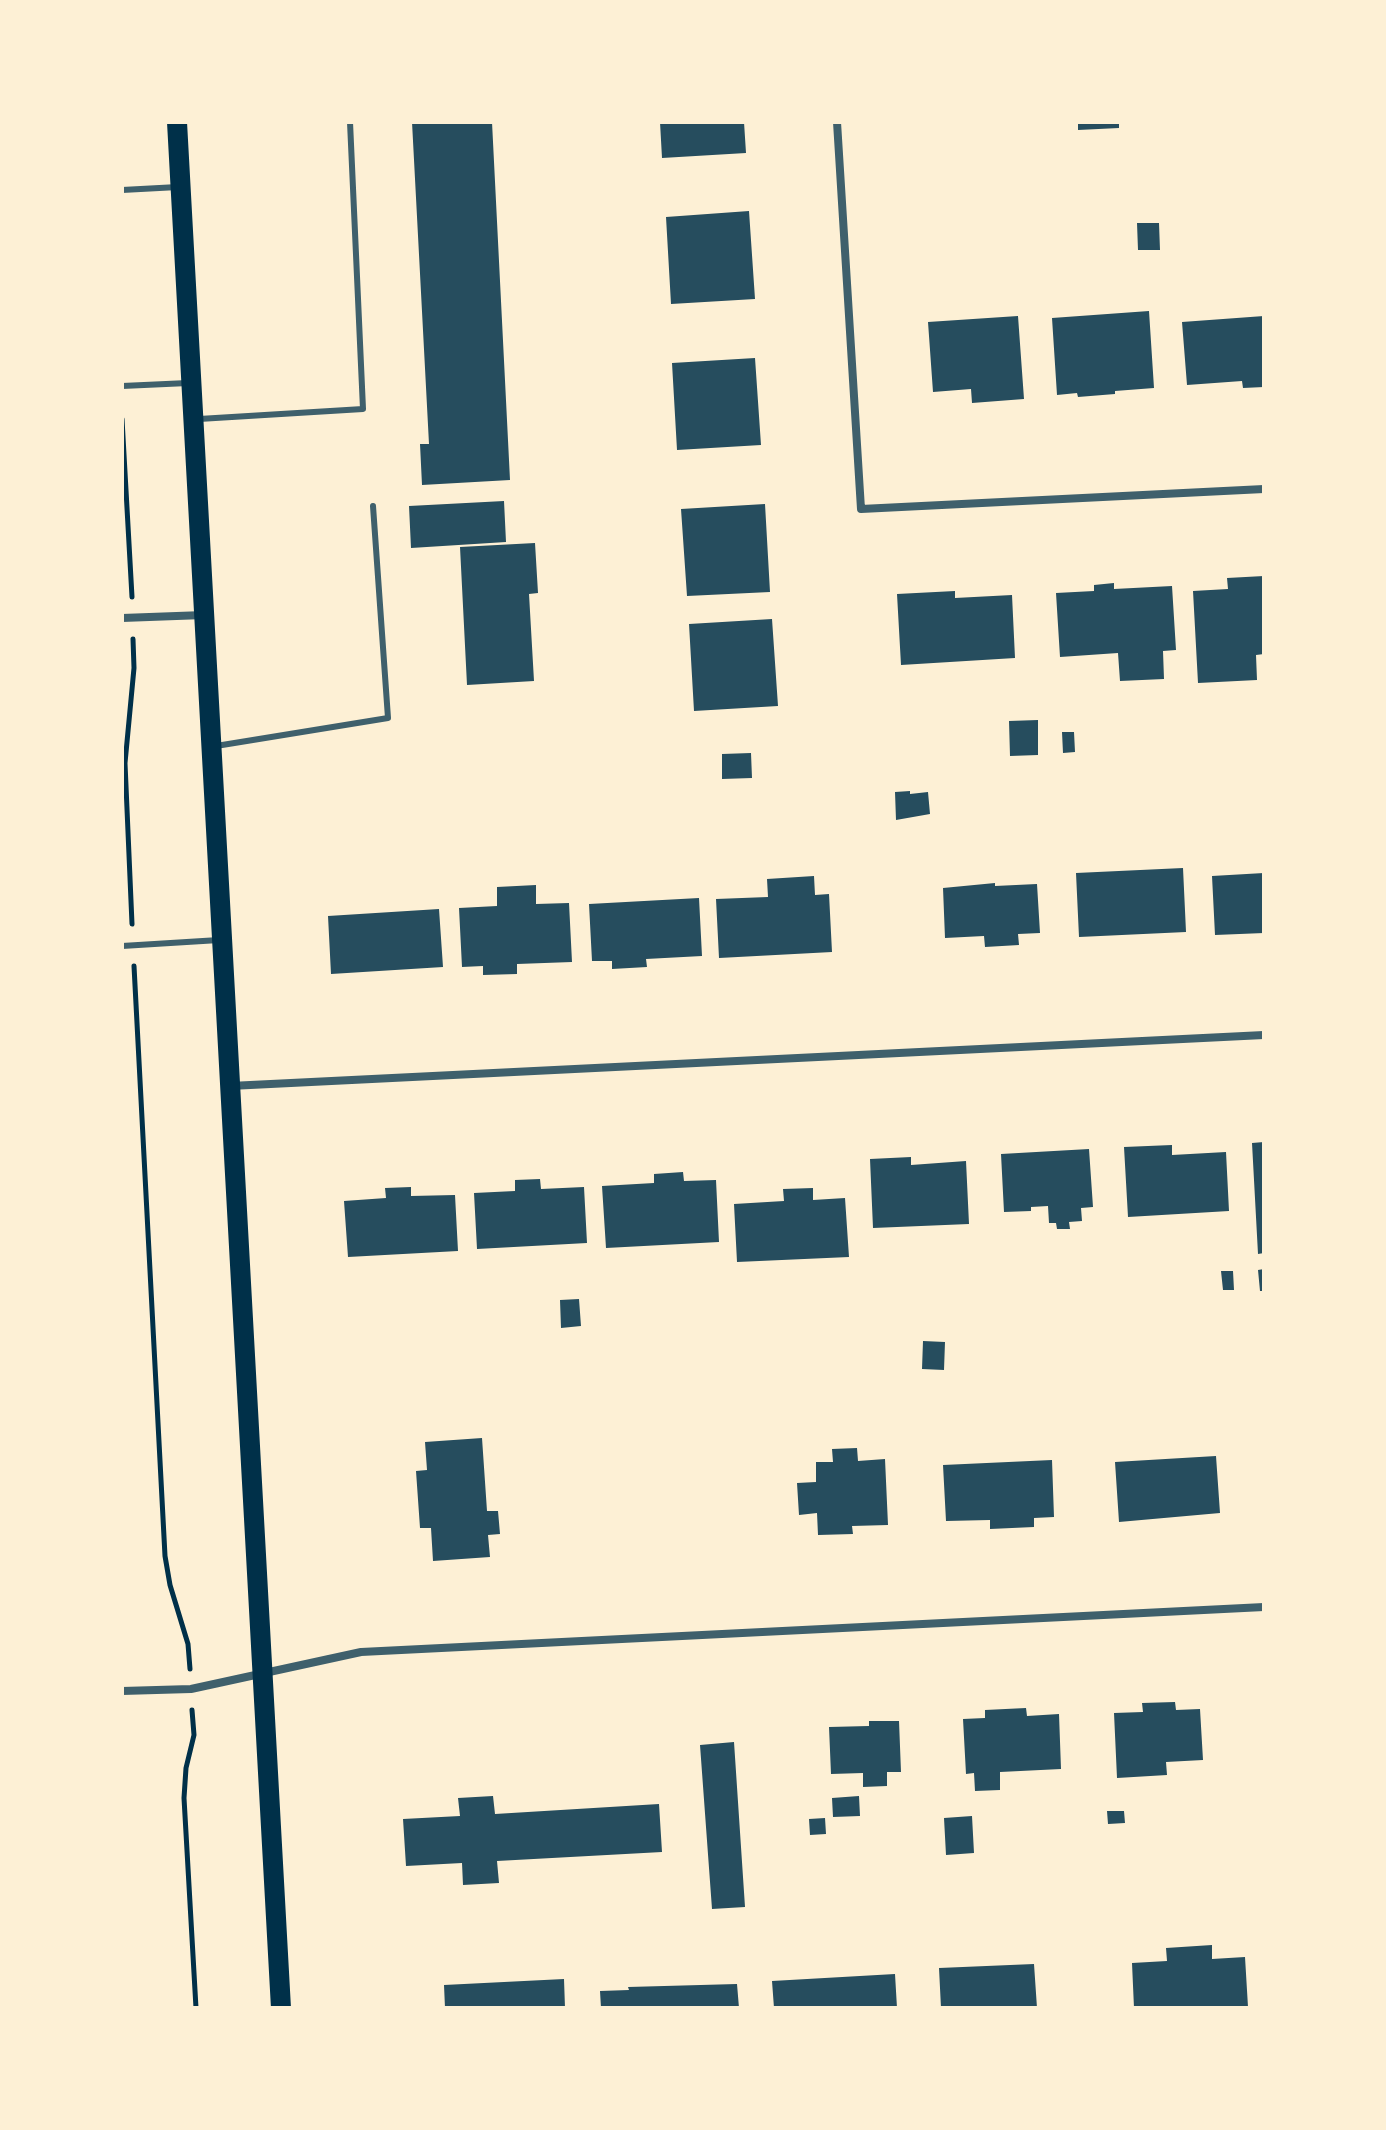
<!DOCTYPE html>
<style>
body{margin:0}
#map{position:relative;width:1386px;height:2130px;overflow:hidden;background:#fdf0d5;font-family:"Noto Serif",serif}
canvas{display:block}
.frame{position:absolute;inset:0;border:124px solid #fdf0d5;pointer-events:none}
</style>
<div id="map">
<canvas width="1386" height="2130"></canvas>
<div class="frame"></div>
</div>
<script>
const context = document.querySelector('canvas').getContext('2d');
context.lineJoin = 'round';
function paint(path, color) {
  context.fillStyle = color;
  context.fill(path, 'evenodd');
}
function toPath(rows) {
  const path = new Path2D();
  for (const r of rows) {
    path.moveTo(r[0], r[1]);
    for (let i = 2; i < r.length; i += 2) path.lineTo(r[i], r[i + 1]);
  }
  return path;
}
function stroke(path, color, width, dash) {
  context.strokeStyle = color;
  context.lineWidth = width;
  context.lineCap = dash ? 'butt' : 'round';
  context.setLineDash(dash || []);
  context.stroke(path);
}
paint(toPath([
 [412,122,492,122,510,480,422,485,420,444,429,444],
 [660,122,744,122,746,153,662,158],
 [1078,122,1119,122,1119,128,1078,130],
 [749,211,755,299,671,304,666,217],
 [1137,223,1159,223,1160,250,1138,250],
 [1149,311,1154,388,1115,391,1115,394,1078,397,1077,393,1057,395,1052,318],
 [1018,316,1024,399,972,403,971,389,933,392,928,322],
 [1264,316,1264,387,1243,388,1242,381,1187,385,1182,322],
 [755,358,761,445,677,450,672,363],
 [504,501,506,542,411,548,409,506],
 [765,504,770,592,687,596,681,509],
 [535,543,538,593,529,594,534,681,467,685,460,547],
 [1264,576,1264,654,1256,655,1257,680,1198,683,1193,591,1228,589,1227,578],
 [1114,583,1114,589,1172,586,1176,650,1163,651,1164,679,1120,681,1118,653,1060,657,1056,593,1094,591,1094,585],
 [955,591,955,598,1012,595,1015,658,901,665,897,594],
 [772,619,778,706,694,711,689,624],
 [1038,720,1038,755,1010,756,1009,721],
 [1062,732,1074,732,1075,752,1063,753],
 [751,753,752,778,722,779,722,754],
 [910,791,910,794,928,792,930,814,896,820,895,792],
 [1183,868,1186,932,1079,937,1076,873],
 [1264,873,1264,933,1215,935,1212,876],
 [814,876,815,895,829,894,832,952,719,958,716,899,768,897,767,879],
 [995,883,995,886,1037,884,1040,933,1018,934,1019,945,985,947,984,936,945,938,943,888],
 [536,885,536,904,569,903,572,962,517,964,517,974,483,975,483,966,462,967,459,908,497,906,497,887],
 [699,898,702,956,646,959,647,967,612,969,612,961,592,961,589,904],
 [439,909,443,967,331,974,328,916],
 [1264,1142,1264,1253,1258,1254,1252,1143],
 [1172,1145,1172,1155,1226,1152,1229,1211,1128,1217,1124,1147],
 [1089,1149,1093,1207,1081,1208,1082,1221,1069,1222,1070,1229,1057,1229,1056,1223,1049,1223,1048,1206,1031,1207,1031,1211,1004,1212,1001,1154],
 [911,1157,911,1165,966,1161,969,1224,873,1228,870,1159],
 [683,1172,684,1181,716,1180,719,1242,606,1248,602,1186,654,1183,654,1174],
 [540,1179,541,1189,584,1187,587,1243,477,1249,474,1193,515,1191,515,1180],
 [411,1187,411,1196,455,1195,458,1251,348,1257,344,1201,386,1198,385,1188],
 [813,1188,813,1200,845,1198,849,1257,737,1262,734,1204,784,1201,783,1189],
 [1264,1269,1264,1291,1260,1291,1258,1270],
 [1221,1271,1233,1271,1234,1290,1223,1290],
 [579,1299,581,1326,561,1328,560,1300],
 [923,1341,945,1342,944,1370,922,1369],
 [482,1438,487,1511,498,1511,500,1534,488,1535,490,1557,433,1561,431,1528,420,1528,416,1471,427,1470,425,1442],
 [857,1448,858,1461,885,1459,888,1525,852,1526,853,1534,818,1535,817,1513,799,1515,797,1483,816,1482,816,1462,833,1462,832,1449],
 [1216,1456,1220,1513,1119,1522,1115,1462],
 [1052,1460,1054,1517,1034,1518,1034,1527,990,1529,990,1520,946,1521,943,1465],
 [1175,1702,1176,1710,1200,1709,1203,1760,1166,1762,1167,1775,1117,1778,1114,1713,1143,1712,1142,1703],
 [1026,1708,1027,1716,1059,1714,1061,1769,1000,1772,1000,1790,975,1791,974,1773,966,1774,963,1719,985,1718,985,1710],
 [869,1721,899,1721,901,1772,887,1772,887,1786,863,1787,863,1773,831,1774,829,1727,869,1726],
 [734,1742,745,1907,712,1909,700,1745],
 [493,1796,495,1814,659,1804,662,1852,497,1861,499,1883,463,1885,462,1863,406,1866,403,1819,460,1816,458,1798],
 [859,1796,860,1816,833,1817,832,1798],
 [1107,1811,1124,1811,1125,1823,1108,1824],
 [972,1816,974,1853,946,1855,944,1818],
 [825,1818,826,1834,810,1835,809,1819],
 [1212,1945,1212,1959,1245,1957,1248,2007,1134,2008,1132,1963,1167,1961,1166,1948],
 [1034,1964,1037,2008,941,2008,939,1968],
 [895,1974,897,2008,774,2008,772,1981],
 [564,1979,565,2008,445,2008,444,1985],
 [737,1984,739,2008,601,2008,600,1991,629,1990,628,1987]
]), '#264d5e');
stroke(toPath([
 [122,419,132,597],
 [132,924,125,763,134,668,133,639],
 [134,966,165,1556,170,1585,188,1644,190,1669],
 [192,1710,194,1735,186,1768,184,1798,196,2008]
]), '#003049', 5);
stroke(toPath([
 [122,190,178,187],
 [122,386,188,383],
 [199,419,363,409,350,122],
 [216,746,388,718,373,506],
 [122,946,219,940]
]), '#3f606c', 6);
stroke(toPath([
 [837,122,861,509,1264,489],
 [122,618,204,615],
 [230,1086,1264,1035],
 [122,1691,191,1689,361,1652,1264,1607]
]), '#3f606c', 8);
stroke(toPath([
 [177,122,281,2008]
]), '#003049', 20);
</script>
